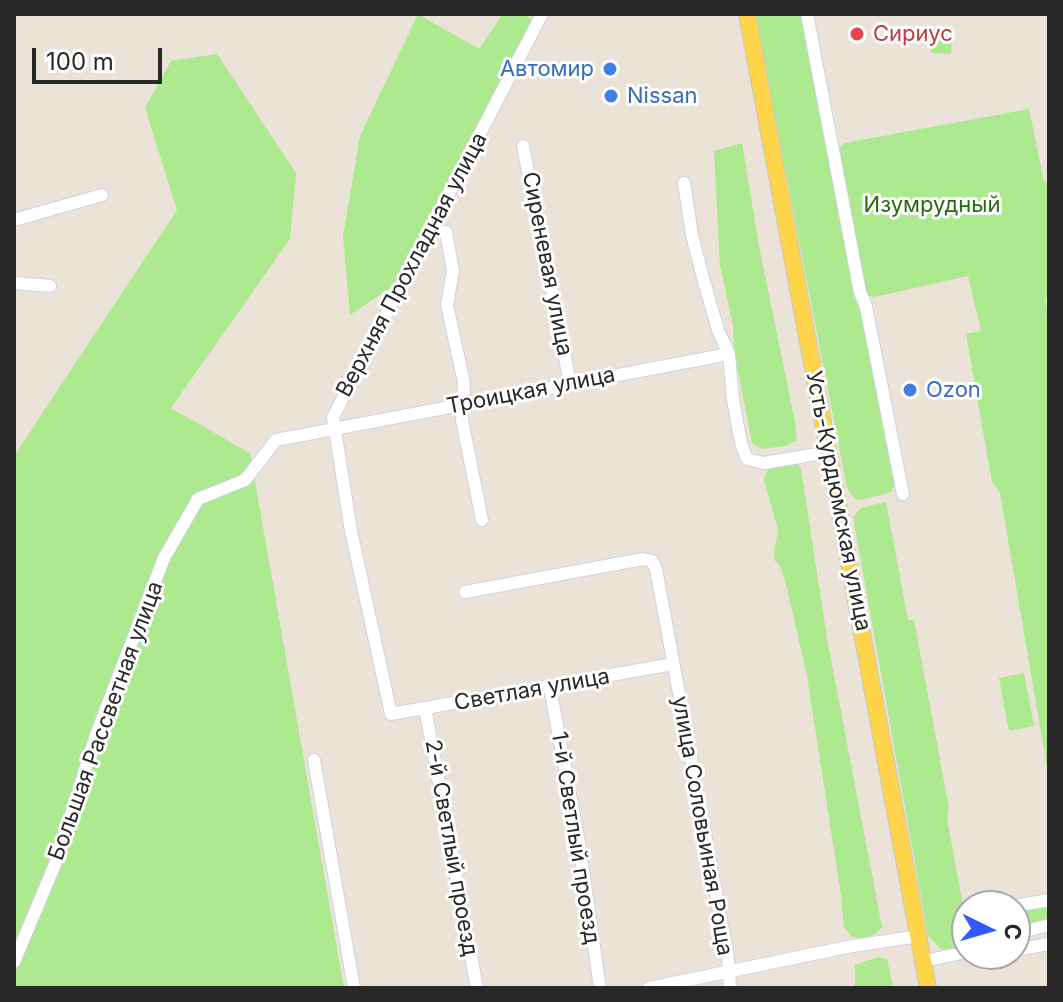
<!DOCTYPE html>
<meta charset="utf-8">
<style>
body{margin:0}
#map{position:relative;width:1063px;height:1002px;overflow:hidden;background:#ece3d8;font-family:Inter,sans-serif}
canvas{display:block}
.frame{position:absolute;inset:0;border:16px solid #282828;pointer-events:none}
.north{position:absolute;left:951px;top:890px;width:80px;height:80px;box-sizing:border-box;background:#fff;border:2px solid #a9a9a9;border-radius:50%;rotate:95deg;font-size:22px;font-weight:700;line-height:32px;text-align:center;color:#282828}
.north::after{content:'';display:block;margin:auto;width:28px;height:36px;background:#3259ff;clip-path:polygon(50% 0,100% 100%,50% 72%,0 100%)}
.scale{position:absolute;left:32px;top:48px;width:130px;height:36px;box-sizing:border-box;border:4px solid #282828;border-top:0;padding-left:10px;font-size:24px;line-height:28px;white-space:nowrap;color:#282828;-webkit-text-stroke:6px #fff;paint-order:stroke}
</style>
<div id="map">
<canvas width="1063" height="1002"></canvas>
<div class="frame"></div>
<div class="north">С</div>
<div class="scale">100 m</div>
</div>
<script>
const context = document.querySelector('canvas').getContext('2d');
context.lineJoin = 'round';
function paint(path, color) {
  context.fillStyle = color;
  context.fill(path, 'evenodd');
}
function toPath(rows) {
  const path = new Path2D();
  for (const r of rows) {
    path.moveTo(r[0], r[1]);
    for (let i = 2; i < r.length; i += 2) path.lineTo(r[i], r[i + 1]);
  }
  return path;
}
function stroke(path, color, width, dash) {
  context.strokeStyle = color;
  context.lineWidth = width;
  context.lineCap = dash ? 'butt' : 'round';
  context.setLineDash(dash || []);
  context.stroke(path);
}
function label(font, color, halo, rows, align = 'center') {
  context.font = font + ' Inter,sans-serif';
  context.lineWidth = 6;
  context.setLineDash([]);
  context.textBaseline = 'middle';
  context.strokeStyle = halo;
  context.fillStyle = color;
  for (const [text, x, y, turn = 0] of rows) {
    context.save();
    context.translate(x, y);
    context.rotate((+turn || 0) * Math.PI / 180);
    context.textAlign = isNaN(turn) ? turn : align;
    if (halo) context.strokeText(text, 0, 0);
    context.fillText(text, 0, 0);
    context.restore();
  }
}
paint(toPath([
 [418,14,479,49,503,14,523,14,535,21,392,287,350,315,343,236,360,136],
 [755,14,803,14,895,483,892,491,886,494,858,500,851,495,847,488],
 [932,32,953,33,951,54,931,53],
 [217,54,296,173,290,239,171,408,250,453,344,988,14,988,14,456,177,210,145,108,171,61],
 [1029,109,1044,182,1049,181,1049,297,1045,299,1049,321,1049,779,1000,493,992,482,966,334,981,331,968,276,874,297,867,295,839,148,845,143],
 [742,143,759,246,795,422,797,440,785,446,762,449,752,443,734,350,733,325,720,265,714,151],
 [797,462,801,469,827,638,882,927,874,935,860,938,852,937,844,927,841,895,807,676,785,579,779,564,775,561,774,553,778,530,764,480,767,471,774,466],
 [886,502,908,620,914,620,949,808,947,818,964,911,967,911,967,947,951,950,941,949,928,936,853,517,861,508],
 [1024,673,1034,726,1009,731,999,678],
 [1049,893,1049,921,1015,929,1015,906,990,906],
 [878,957,887,959,893,988,855,988,855,965]
]), '#ade98e');
const minor = toPath([
 [542,14,333,417,351,531,391,714,673,664],
 [807,14,860,292,866,307,903,494],
 [523,146,570,383],
 [684,183,692,235,703,278,718,330,729,354,733,400,741,443,747,459,764,463,829,452],
 [14,220,102,195],
 [446,232,453,271,447,305,464,383,462,420,482,520],
 [14,283,50,286],
 [465,592,643,559,652,561,656,569,728,958,730,988],
 [550,688,579,843,600,988],
 [425,708,477,988],
 [314,760,354,988],
 [1015,906,1049,900],
 [1015,934,1049,925],
 [1015,950,1049,944],
 [982,954,991,954],
 [924,961,967,952],
 [14,962,58,857,96,735,164,558,198,499,245,480,276,440,729,354],
 [649,988,847,947,919,936]
]);
const major = toPath([
 [747,14,928,988]
]);
stroke(minor, '#cdd1e3', 14);
stroke(major, '#c7c7c7', 18);
stroke(minor, '#fff', 12);
stroke(major, '#fed44a', 16);
for (const [x, y, r, color] of [
 [857,34,8,"#e0444e"],
 [610,69,8,"#3f7fe0"],
 [611,96,8,"#3f7fe0"],
 [910,390,8,"#3f7fe0"]
]) {
  const dot = new Path2D();
  dot.arc(x, y, r, 0, 2 * Math.PI);
  context.fillStyle = color;
  context.fill(dot);
  stroke(dot, '#fff', 3);
}
label('22px', '#be3a42', '#fff', [
 ["Сириус",873,34]
], 'left');
label('22px', '#366cbe', '#fff', [
 ["Автомир",594,69,"right"],
 ["Nissan",627,96],
 ["Ozon",926,390]
], 'left');
label('22px', '#256b12', '#fff', [
 ["Изумрудный",932,205]
]);
label('22px', '#282828', '#fff', [
 ["Сиреневая улица",547,264,79],
 ["Верхняя Прохладная улица",412,265,-62],
 ["Троицкая улица",531,391,-11],
 ["Усть-Курдюмская улица",838,501,79],
 ["Светлая улица",532,690,-10],
 ["Большая Рассветная улица",106,721,-70],
 ["улица Соловьиная Роща",702,826,80],
 ["1-й Светлый проезд",575,838,81],
 ["2-й Светлый проезд",451,848,80]
]);
</script>
